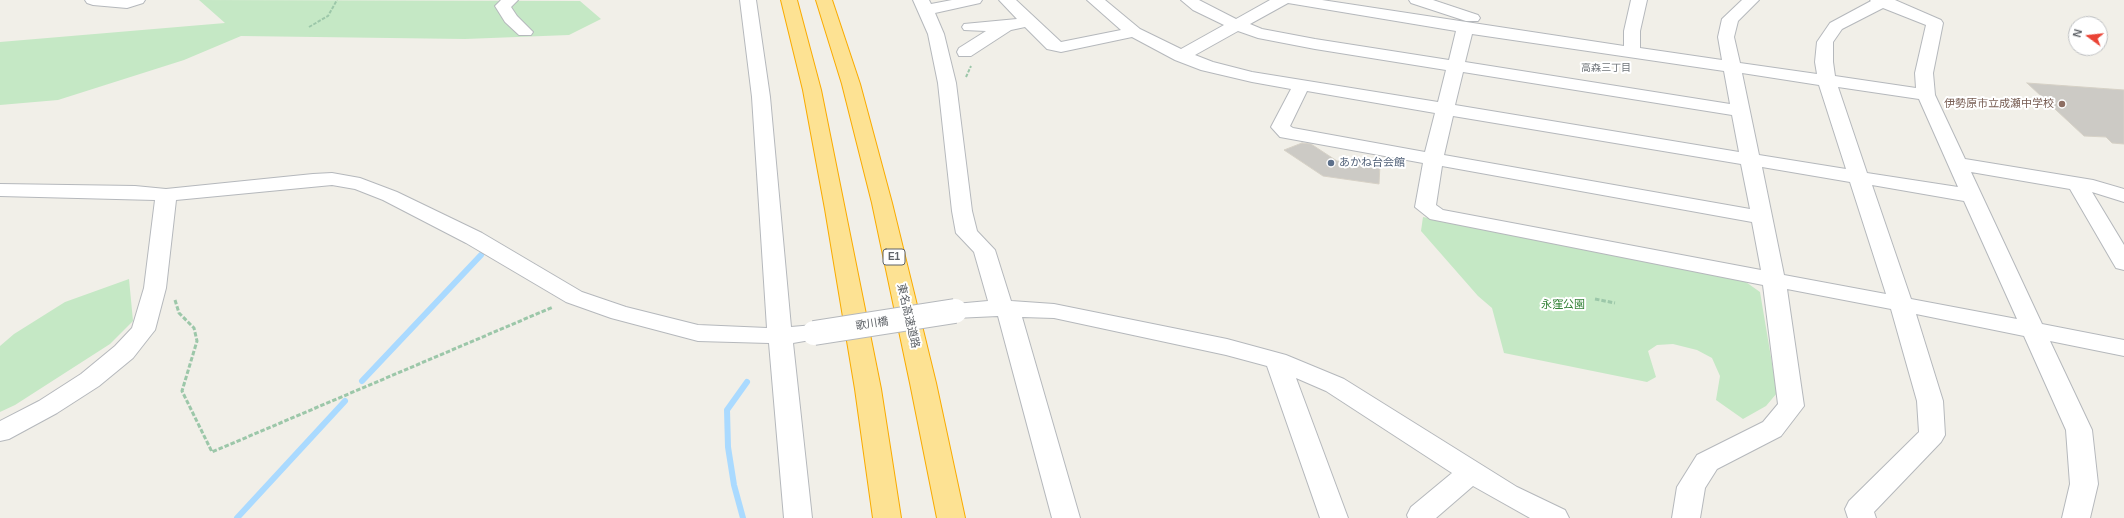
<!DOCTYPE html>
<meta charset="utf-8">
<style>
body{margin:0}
#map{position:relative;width:2124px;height:518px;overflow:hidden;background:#f1efe8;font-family:Helvetica,sans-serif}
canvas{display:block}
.north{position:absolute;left:2068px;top:16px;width:40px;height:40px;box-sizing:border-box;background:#fff;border:1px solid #bfc1c3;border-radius:50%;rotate:285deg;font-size:11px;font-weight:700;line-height:16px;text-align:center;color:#5f6368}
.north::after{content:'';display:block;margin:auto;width:14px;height:18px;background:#ea4335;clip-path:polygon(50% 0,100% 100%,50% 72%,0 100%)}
</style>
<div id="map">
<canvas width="2124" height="518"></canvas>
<div class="north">N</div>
</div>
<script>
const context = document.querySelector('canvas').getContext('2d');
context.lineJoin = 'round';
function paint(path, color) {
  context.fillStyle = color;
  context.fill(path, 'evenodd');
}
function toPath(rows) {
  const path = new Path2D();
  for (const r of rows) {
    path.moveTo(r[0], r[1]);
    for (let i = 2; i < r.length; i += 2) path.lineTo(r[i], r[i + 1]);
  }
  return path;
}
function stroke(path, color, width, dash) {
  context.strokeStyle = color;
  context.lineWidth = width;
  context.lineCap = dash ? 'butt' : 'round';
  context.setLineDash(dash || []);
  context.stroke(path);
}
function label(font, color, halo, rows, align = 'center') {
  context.font = font + ' Helvetica,"Noto Sans JP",sans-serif';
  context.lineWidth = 4;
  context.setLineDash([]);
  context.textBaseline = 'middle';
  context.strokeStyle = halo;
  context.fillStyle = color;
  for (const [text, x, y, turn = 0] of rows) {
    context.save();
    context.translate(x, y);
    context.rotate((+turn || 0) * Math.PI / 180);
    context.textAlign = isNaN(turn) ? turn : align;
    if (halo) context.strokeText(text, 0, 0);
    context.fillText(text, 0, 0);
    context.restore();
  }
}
paint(toPath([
 [199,0,580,1,601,19,569,35,465,39,241,36,184,60,58,100,0,105,0,42,225,23],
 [1423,217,1743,280,1760,292,1777,393,1766,406,1743,419,1716,400,1720,376,1712,358,1697,350,1673,344,1657,345,1648,351,1656,377,1647,382,1504,353,1492,308,1478,296,1421,231],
 [129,279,133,321,110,344,15,405,0,412,0,346,14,334,65,302]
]), '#c5e8c5');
stroke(toPath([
 [362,381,481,255],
 [237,518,345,401],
 [743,518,734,485,728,447,727,410,747,382]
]), '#aadaff', 6);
const building = toPath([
 [2027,83,2124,90,2124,144,2112,143,2106,137,2084,136,2027,83],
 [1302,143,1311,144,1337,161,1380,165,1379,184,1323,176,1284,150,1302,143]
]);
paint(building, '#cccac5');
stroke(building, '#d6d1c6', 1);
const minor = toPath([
 [85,0,145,0,143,3,127,8,93,5,87,3,85,0],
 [501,0,518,0,511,7,517,16,533,32,531,35,519,35,505,22,495,6,501,0],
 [740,0,756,0,770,97,791,327,814,325,822,328,826,333,822,338,793,343,812,518,784,518,769,343,698,341,611,318,566,302,466,243,383,200,355,189,332,185,176,200,166,288,155,330,151,335,133,358,99,386,57,413,9,439,0,441,0,421,39,401,81,374,115,346,132,328,144,288,155,200,0,196,0,184,135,186,166,189,313,174,332,173,360,178,397,192,482,233,582,292,626,307,698,325,767,328,752,97,740,0],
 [913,0,929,0,931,4,952,0,982,0,980,3,935,13,944,34,956,83,972,211,977,231,995,250,1011,301,1054,304,1227,339,1286,355,1344,379,1517,487,1565,510,1569,518,1530,518,1473,486,1436,518,1408,518,1407,515,1411,507,1452,473,1326,391,1296,378,1348,518,1320,518,1267,366,1226,355,1054,318,1022,317,1080,518,1052,518,998,316,955,318,947,316,943,311,947,306,955,304,988,301,974,252,956,233,952,211,938,83,928,34,913,0],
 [999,0,1016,0,1061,42,1121,30,1087,0,1105,0,1140,29,1181,49,1224,25,1193,10,1181,0,1199,0,1236,19,1270,0,1322,0,1624,46,1624,31,1631,0,1647,0,1640,31,1640,48,1722,60,1718,37,1722,19,1742,0,1759,0,1738,21,1734,37,1740,63,1817,74,1815,62,1817,42,1830,23,1871,1,1870,0,1895,0,1941,20,1943,23,1933,73,1935,95,1965,159,2093,180,2124,189,2124,202,2092,192,2124,245,2124,270,2116,268,2113,263,2070,189,1971,172,2042,324,2124,340,2124,356,2050,341,2092,430,2098,484,2090,518,2062,518,2070,484,2066,430,2024,336,1916,314,1943,401,1945,435,1941,442,1874,512,1876,518,1848,518,1845,509,1849,501,1919,432,1917,401,1891,309,1787,289,1804,406,1781,436,1717,469,1705,488,1700,518,1672,518,1677,487,1697,455,1763,422,1778,404,1763,285,1430,219,1415,207,1423,163,1280,137,1271,127,1291,89,1252,82,1201,70,1175,60,1132,37,1061,52,1047,49,1025,27,1011,30,971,56,959,56,957,52,959,48,986,31,964,30,962,27,964,24,1017,19,999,0],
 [1288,3,1456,31,1449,60,1315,39,1262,29,1250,24,1288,3],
 [1883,8,1926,25,1915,73,1916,88,1835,76,1833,62,1833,42,1842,29,1883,8],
 [1238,31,1258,38,1315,49,1446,70,1438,102,1252,72,1213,62,1195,55,1238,31],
 [1472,34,1724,71,1730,104,1465,62,1472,34],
 [1463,72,1732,115,1739,152,1455,105,1463,72],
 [1742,73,1819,85,1846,169,1759,155,1742,73],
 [1838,87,1919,99,1958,187,1867,173,1838,87],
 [1307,91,1435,113,1425,152,1293,128,1290,126,1307,91],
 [1453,116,1741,164,1750,209,1444,155,1453,116],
 [1442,166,1752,222,1761,270,1443,210,1436,205,1442,166],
 [1762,167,1850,182,1886,294,1784,275,1762,167],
 [1872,185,1964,201,2017,319,1911,299,1872,185],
 [1409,0,1433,0,1478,15,1480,18,1478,21,1466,21,1411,3,1409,0]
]);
const highway = toPath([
 [781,0,797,0,821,90,881,389,901,518,873,518,855,389,825,209,803,90,781,0],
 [816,0,832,0,860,84,892,203,936,383,965,518,937,518,910,383,872,203,842,84,816,0]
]);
stroke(minor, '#b5b8bc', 2);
stroke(highway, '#f9ab00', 2);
stroke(toPath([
 [309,27,328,16,337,0],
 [966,77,971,66]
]), '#9cc7a9', 2, [3.5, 1.5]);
stroke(toPath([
 [1595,299,1615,303],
 [175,300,179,313,194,328,197,341,182,391,212,452,553,307]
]), '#9cc7a9', 3, [4.5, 2]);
paint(minor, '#fff');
paint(highway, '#fde293');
const minorBridge = toPath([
 [814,333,955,311]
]);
stroke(minorBridge, '#b5b8bc', 26, []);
stroke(minorBridge, '#fff', 24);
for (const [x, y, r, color] of [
 [2062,104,4,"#8d6e63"],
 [1331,163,4,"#5c6f8a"]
]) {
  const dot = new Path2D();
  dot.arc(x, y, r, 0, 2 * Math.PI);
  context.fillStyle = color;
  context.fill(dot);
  stroke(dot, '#fff', 1.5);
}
label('10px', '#70757a', '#fff', [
 ["高森三丁目",1606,68]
]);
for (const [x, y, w] of [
 [894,257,22]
]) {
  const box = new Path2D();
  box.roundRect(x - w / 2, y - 8, w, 16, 3);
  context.fillStyle = '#fff';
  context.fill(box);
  stroke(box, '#5f6368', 1);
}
label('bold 10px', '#5f6368', null, [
 ["E1",894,257]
]);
label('11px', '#785e54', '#fff', [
 ["伊勢原市立成瀬中学校",2054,104]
], 'right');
label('11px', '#4e5e75', '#fff', [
 ["あかね台会館",1339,163]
], 'left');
label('11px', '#348238', '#fff', [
 ["永窪公園",1563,305]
]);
label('11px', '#5f6368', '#fff', [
 ["東名高速道路",908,316,77],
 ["歌川橋",872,324,-9]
]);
</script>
